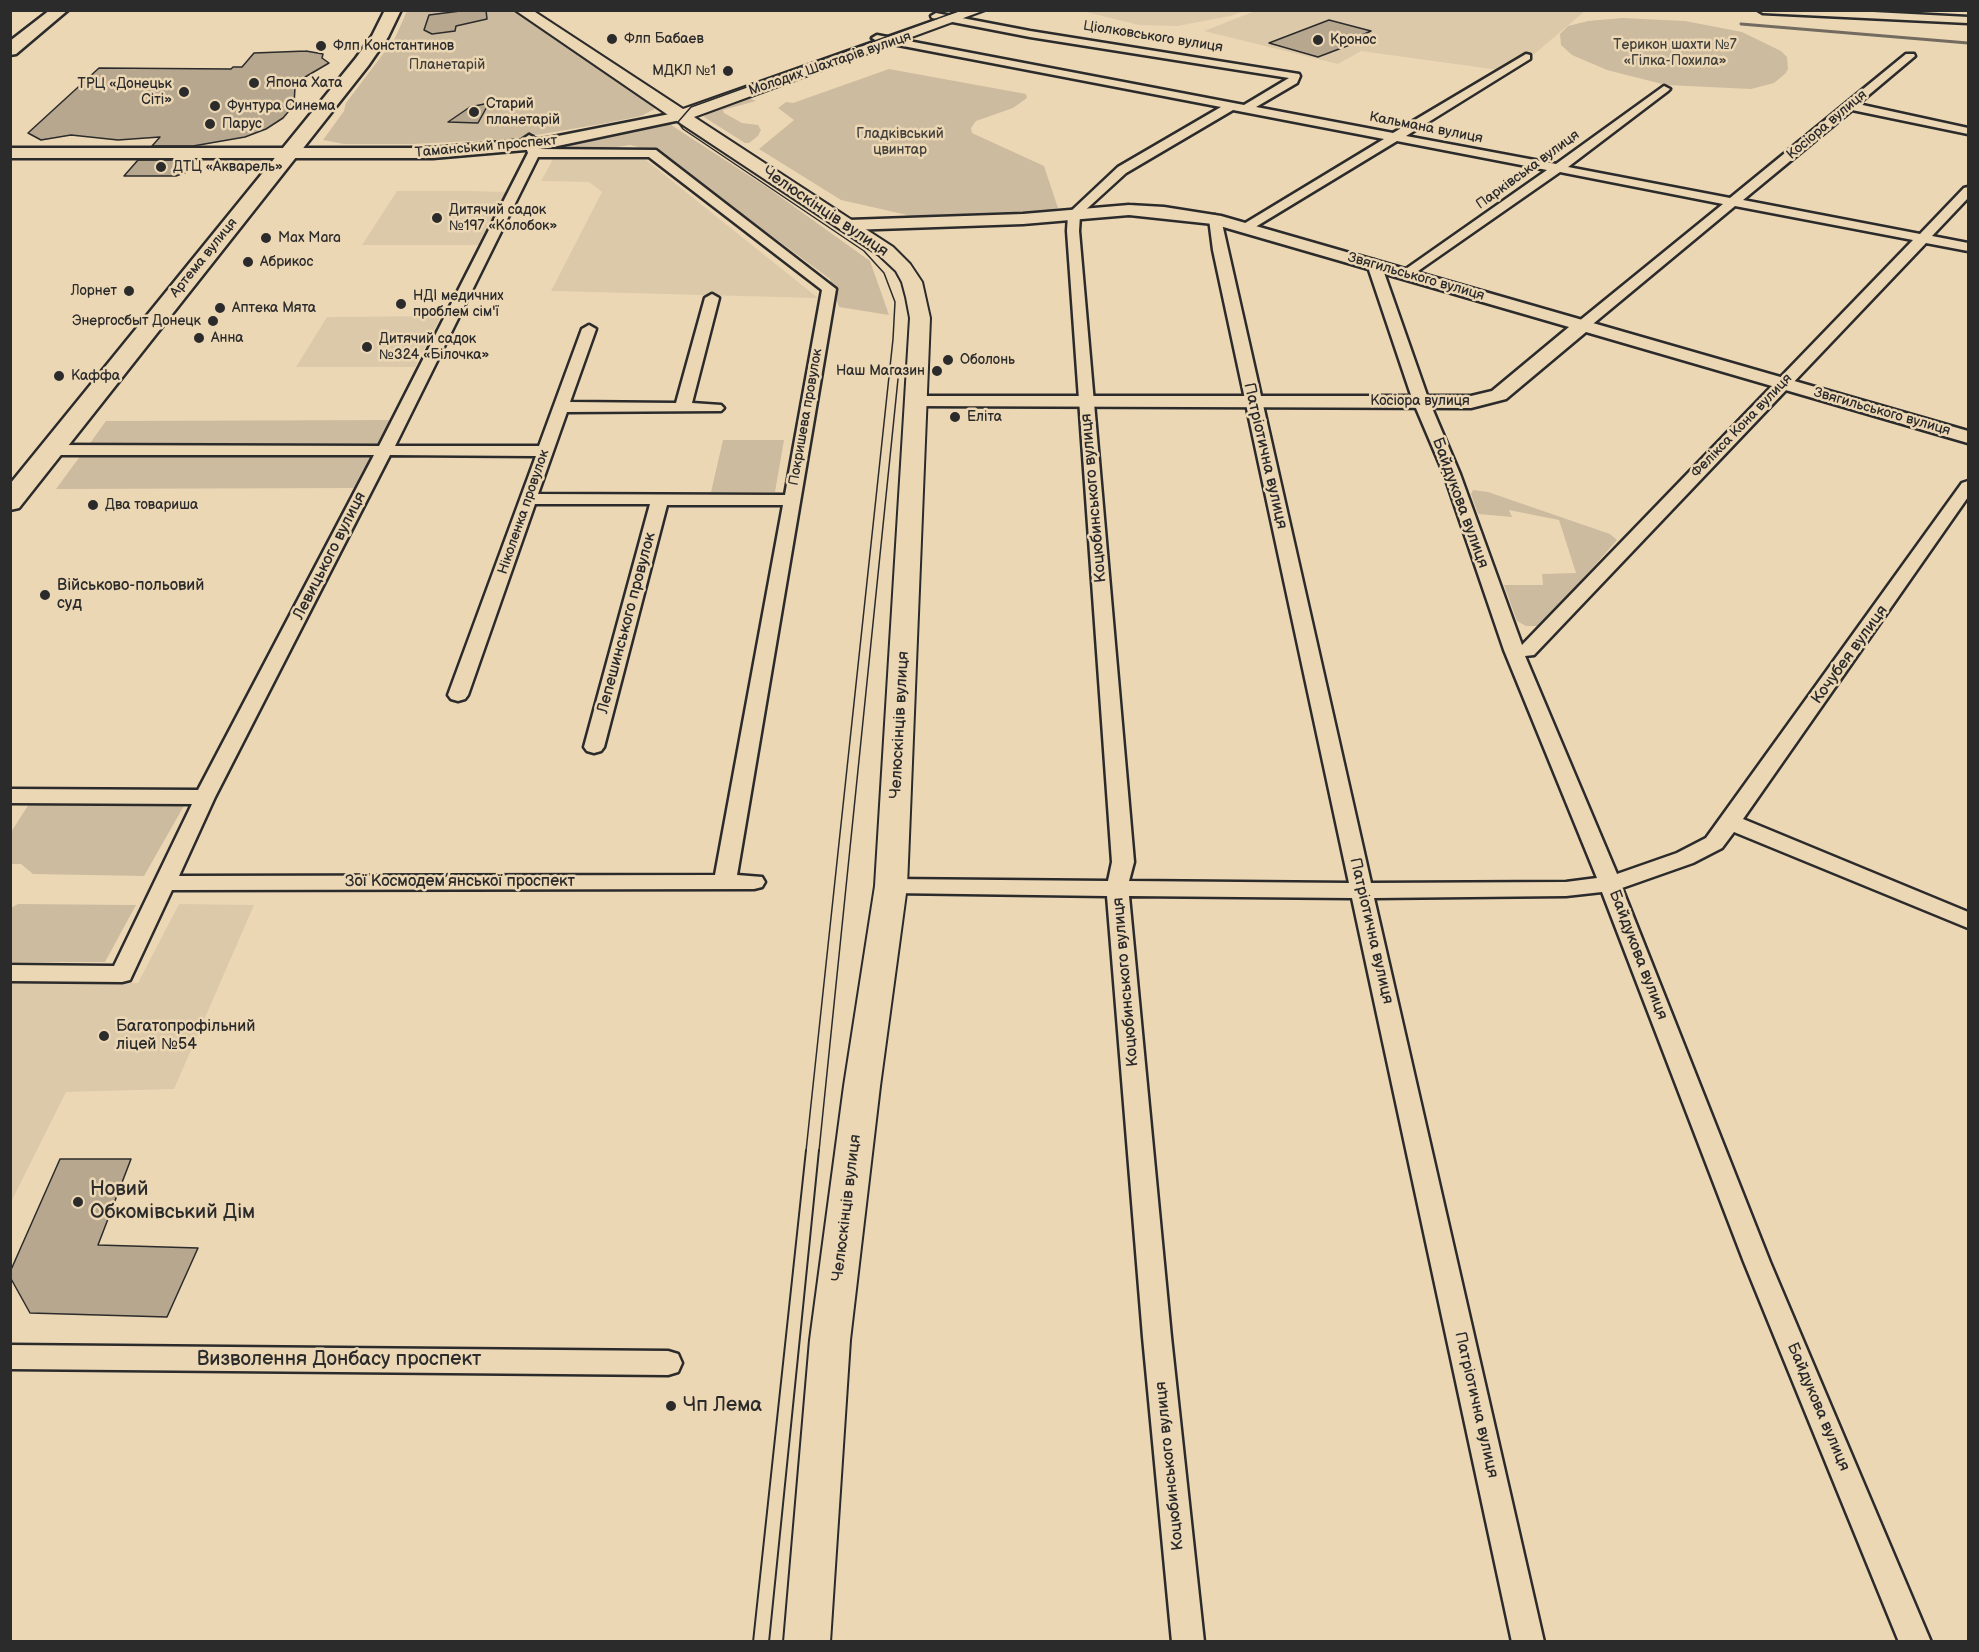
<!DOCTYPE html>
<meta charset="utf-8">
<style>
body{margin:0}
#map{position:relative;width:1979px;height:1652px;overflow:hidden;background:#ecd7b5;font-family:"Balsamiq Sans",sans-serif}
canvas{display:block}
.frame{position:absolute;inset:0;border:12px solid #2b2b2b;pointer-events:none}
</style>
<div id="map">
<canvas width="1979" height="1652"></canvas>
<div class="frame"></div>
</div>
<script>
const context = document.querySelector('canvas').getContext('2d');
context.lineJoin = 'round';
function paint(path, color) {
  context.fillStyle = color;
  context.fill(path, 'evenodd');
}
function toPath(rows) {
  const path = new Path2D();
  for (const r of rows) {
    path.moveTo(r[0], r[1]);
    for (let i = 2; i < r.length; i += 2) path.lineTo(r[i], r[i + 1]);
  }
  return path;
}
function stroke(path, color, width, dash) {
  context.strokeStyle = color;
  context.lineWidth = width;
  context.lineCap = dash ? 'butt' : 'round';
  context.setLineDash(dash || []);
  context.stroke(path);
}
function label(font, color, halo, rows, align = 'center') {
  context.font = font + ' "Balsamiq Sans",sans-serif';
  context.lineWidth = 5;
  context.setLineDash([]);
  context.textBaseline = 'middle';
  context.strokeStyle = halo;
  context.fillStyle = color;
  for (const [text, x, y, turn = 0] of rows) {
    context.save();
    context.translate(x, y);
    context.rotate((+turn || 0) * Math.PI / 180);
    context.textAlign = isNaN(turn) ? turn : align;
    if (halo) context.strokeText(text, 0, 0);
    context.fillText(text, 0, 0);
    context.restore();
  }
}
paint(toPath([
 [1082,11,1245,10,1245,11,1230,16,1177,26,1139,25],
 [1255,11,1585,11,1513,72,1361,51,1338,64,1204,31],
 [553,159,646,160,818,298,551,291,602,192,589,182,541,181],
 [397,191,468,191,508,192,480,245,362,245],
 [441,316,415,367,296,367,327,317],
 [179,904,254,905,174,1089,66,1092,11,1202,11,982,138,983]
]), '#dcc9a9');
paint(toPath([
 [407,11,513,11,647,100,655,109,641,116,607,123,513,139,412,144,344,144,323,140,344,111,346,103,395,38],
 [1622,18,1685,21,1742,32,1781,51,1787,57,1788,69,1786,73,1774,83,1751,89,1666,85,1607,70,1572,55,1561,45,1560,34,1568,26,1588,21],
 [889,69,1026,94,1027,98,1013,108,976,121,971,128,972,133,1044,166,1058,208,1041,212,916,217,841,200,759,149,794,120,778,108,786,102,793,103],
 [746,97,756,101,723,110,724,113,742,123,758,125,761,130,758,136,749,143,745,143,704,117,707,112],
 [668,123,768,188,870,261,889,315,839,307,830,279,658,152,630,145,583,152,553,150],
 [391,420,379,445,88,446,106,421],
 [723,440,784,440,775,492,711,492],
 [373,454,357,488,56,489,81,455],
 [1473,490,1488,492,1610,534,1617,540,1544,623,1539,626,1526,626,1517,621,1504,585,1543,585,1542,574,1576,573,1559,520,1509,510,1512,517,1478,514,1471,494],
 [31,801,185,804,144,876,33,874,21,864,11,864,11,832],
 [18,904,136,905,105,962,11,962,11,908]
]), '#cdbb9f');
stroke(toPath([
 [1741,24,1968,43]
]), '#736b5f', 3);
const building = toPath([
 [468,10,486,10,487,19,456,26,455,31,432,34,424,30,429,15,468,10],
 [1329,20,1371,31,1360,36,1368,38,1318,57,1269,43,1329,20],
 [306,51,323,54,322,58,329,63,300,80,295,87,294,105,283,118,266,129,245,137,193,146,152,146,160,137,118,140,71,135,41,140,28,133,99,68,231,69,233,67,242,67,254,53,306,51],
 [489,103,478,123,448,122,470,107,489,103],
 [138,160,194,160,195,163,187,172,176,176,124,176,138,160],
 [60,1159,131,1159,98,1245,198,1248,167,1317,30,1313,10,1277,10,1272,60,1159]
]);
paint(building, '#b6a78e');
stroke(building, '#2b2b2b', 1.5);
const minor = toPath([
 [1758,10,1835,10,1968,17,1968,23,1763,13,1758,10],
 [936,13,1030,31,1299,74,1300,76,1297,83,1256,107,1393,133,1526,54,1530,55,1530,59,1406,136,1556,164,1664,86,1670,89,1668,91,1568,167,1730,198,1906,54,1914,54,1915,56,1858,104,1968,128,1968,134,1852,110,1743,200,1920,234,1964,188,1968,187,1968,198,1932,236,1968,243,1968,251,1926,243,1534,655,1525,656,1617,874,1677,853,1706,838,1962,483,1968,481,1968,497,1743,819,1968,912,1968,928,1734,832,1722,848,1693,863,1622,888,1770,1262,1931,1642,1899,1642,1744,1262,1602,892,1566,896,1374,898,1544,1642,1512,1642,1352,898,1129,896,1171,1337,1204,1642,1172,1642,1143,1337,1107,896,891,893,883,891,880,886,883,881,891,879,1108,881,1112,862,1067,231,1068,214,1118,167,1221,107,877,41,872,38,877,35,1244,105,1289,78,1030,37,932,18,931,16,936,13],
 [1233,110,1384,139,1242,225,1241,228,1242,231,1247,232,1397,141,1547,170,1403,271,1401,274,1408,278,1560,172,1723,204,1578,322,1576,325,1583,329,1588,328,1735,206,1913,240,1522,645,1460,474,1429,401,1381,264,1374,260,1367,264,1413,401,1444,474,1504,650,1597,878,1566,882,1371,883,1221,219,1215,215,1209,219,1213,250,1349,883,1129,881,1134,862,1079,231,1080,215,1126,173,1233,110],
 [529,135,533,137,539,149,656,150,836,289,737,875,762,877,765,882,762,887,754,889,172,890,130,980,122,982,10,981,10,965,114,966,192,804,10,803,10,789,198,790,374,455,53,455,45,450,53,445,379,446,528,153,523,139,529,135],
 [538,157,649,157,822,290,785,495,538,494,567,412,721,411,724,408,721,405,692,403,719,298,712,294,705,298,676,403,570,402,596,329,589,325,582,329,539,446,395,446,538,157],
 [390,455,536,456,448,695,451,699,458,701,465,699,468,695,535,504,650,504,584,747,587,751,594,753,601,751,604,747,667,505,783,505,715,875,179,876,215,797,390,455],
 [10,1345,668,1351,678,1354,682,1363,678,1372,668,1375,10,1369,10,1345]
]);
const tertiary = toPath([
 [680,112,685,113,687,116,685,119,548,148,433,158,10,158,10,148,433,148,548,138,680,112],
 [1129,205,1164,207,1221,216,1968,431,1968,443,1586,332,1506,399,1471,408,909,406,906,402,909,398,916,396,1471,396,1492,391,1569,327,1213,224,1129,215,1023,224,849,230,841,225,849,220,1023,214,1129,205]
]);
const secondary = toPath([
 [515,10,532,10,683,109,963,10,985,10,694,117,893,247,910,264,922,282,930,318,907,886,880,1086,850,1340,830,1642,784,1642,810,1340,844,1086,875,886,910,318,906,297,902,282,896,271,879,255,674,119,515,10]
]);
const primary = toPath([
 [50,10,68,10,16,54,10,55,10,41,50,10],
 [385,10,401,10,388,37,368,66,19,508,10,510,10,484,356,58,372,36,385,10]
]);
stroke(minor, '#2b2b2b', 5);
stroke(tertiary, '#2b2b2b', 5);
stroke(secondary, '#2b2b2b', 4);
stroke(primary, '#2b2b2b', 5);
paint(minor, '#ecd7b5');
paint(tertiary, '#ecd7b5');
paint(secondary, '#ecd7b5');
paint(primary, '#ecd7b5');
stroke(toPath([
 [806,1151,893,339,895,302,884,273,864,251,683,129,678,122,691,107,961,10],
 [819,1151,898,379]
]), '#2b2b2b', 1.5);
stroke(toPath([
 [753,1642,806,1150],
 [769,1642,819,1150]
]), '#2b2b2b', 2);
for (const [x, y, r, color] of [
 [612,39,6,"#2b2b2b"],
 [1318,40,6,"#2b2b2b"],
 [321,46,6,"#2b2b2b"],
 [728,71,6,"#2b2b2b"],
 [254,83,6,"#2b2b2b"],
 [184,92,6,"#2b2b2b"],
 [215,106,6,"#2b2b2b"],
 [474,112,6,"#2b2b2b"],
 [210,124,6,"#2b2b2b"],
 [161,167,6,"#2b2b2b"],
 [437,218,6,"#2b2b2b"],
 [266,238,6,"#2b2b2b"],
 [248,262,6,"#2b2b2b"],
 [129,291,6,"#2b2b2b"],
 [401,304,6,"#2b2b2b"],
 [220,308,6,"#2b2b2b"],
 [213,321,6,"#2b2b2b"],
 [199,338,6,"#2b2b2b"],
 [367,347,6,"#2b2b2b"],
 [948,360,6,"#2b2b2b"],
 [937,371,6,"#2b2b2b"],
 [59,376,6,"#2b2b2b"],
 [955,417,6,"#2b2b2b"],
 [93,505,6,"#2b2b2b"],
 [45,595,6,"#2b2b2b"],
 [104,1036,6,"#2b2b2b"],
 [78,1202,6,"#2b2b2b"],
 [671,1406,6,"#2b2b2b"]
]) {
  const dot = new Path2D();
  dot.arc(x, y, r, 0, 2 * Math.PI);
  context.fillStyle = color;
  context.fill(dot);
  stroke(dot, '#ecd7b5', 2);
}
label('14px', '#2b2b2b', '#ecd7b5', [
 ["Ціолковського вулиця",1153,37,9],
 ["Молодих Шахтарів вулиця",830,64,-19],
 ["Косіора вулиця",1827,125,-40],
 ["Кальмана вулиця",1426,128,11],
 ["Таманський проспект",486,147,-5],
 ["Парківська вулиця",1528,170,-36],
 ["Артема вулиця",204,258,-51],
 ["Звягильського вулиця",1416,277,16],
 ["Косіора вулиця",1420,401],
 ["Звягильського вулиця",1882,412,16],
 ["Покришева провулок",806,417,-80],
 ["Фелікса Кона вулиця",1742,426,-46],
 ["Ніколенка провулок",524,512,-71]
]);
label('14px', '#2b2b2b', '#ecd7b5', [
 ["Флп Бабаев",624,39],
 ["Кронос",1330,40],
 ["Флп Константинов",333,46],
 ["МДКЛ №1",716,71,"right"],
 ["Япона Хата",266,83],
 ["ТРЦ «Донецьк",172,84,"right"],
 ["Сіті»",172,100,"right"],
 ["Старий",486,104],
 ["планетарій",486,120],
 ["Фунтура Синема",227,106],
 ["Парус",222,124],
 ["ДТЦ «Акварель»",173,167],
 ["Дитячий садок",449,210],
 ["№197 «Колобок»",449,226],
 ["Max Mara",278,238],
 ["Абрикос",260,262],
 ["Лорнет",117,291,"right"],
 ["НДІ медичних",413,296],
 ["проблем сім'ї",413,312],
 ["Аптека Мята",232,308],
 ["Энергосбыт Донецк",201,321,"right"],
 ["Анна",211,338],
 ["Дитячий садок",379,339],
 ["№324 «Білочка»",379,355],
 ["Оболонь",960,360],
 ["Наш Магазин",925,371,"right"],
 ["Каффа",71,376],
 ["Еліта",967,417],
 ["Два товариша",105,505]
], 'left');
label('14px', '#43413c', '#ecd7b5', [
 ["Терикон шахти №7",1675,45],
 ["«Гілка-Похила»",1675,61],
 ["Планетарій",447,65],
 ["Гладківський",900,134],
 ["цвинтар",900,150]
]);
label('16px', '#2b2b2b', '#ecd7b5', [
 ["Челюскінців вулиця",825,212,34],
 ["Патріотична вулиця",1265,456,77],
 ["Коцюбинського вулиця",1094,498,-95],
 ["Байдукова вулиця",1460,503,70],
 ["Левицького вулиця",330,556,-63],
 ["Лепешинського провулок",627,623,-75],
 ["Кочубея вулиця",1850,655,-54],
 ["Челюскінців вулиця",900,725,-87],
 ["Зої Космодем’янської проспект",460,882],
 ["Патріотична вулиця",1371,931,77],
 ["Байдукова вулиця",1638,955,69],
 ["Коцюбинського вулиця",1126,982,-95],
 ["Челюскінців вулиця",847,1208,-83],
 ["Патріотична вулиця",1476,1405,77],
 ["Байдукова вулиця",1818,1407,67],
 ["Коцюбинського вулиця",1170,1466,-96]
]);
label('16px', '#2b2b2b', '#ecd7b5', [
 ["Військово-польовий",57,586],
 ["суд",57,604],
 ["Багатопрофільний",116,1027],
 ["ліцей №54",116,1045]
], 'left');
label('20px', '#2b2b2b', '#ecd7b5', [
 ["Новий",90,1190],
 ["Обкомівський Дім",90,1213],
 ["Чп Лема",683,1406]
], 'left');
label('20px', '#2b2b2b', '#ecd7b5', [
 ["Визволення Донбасу проспект",339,1360]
]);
</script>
